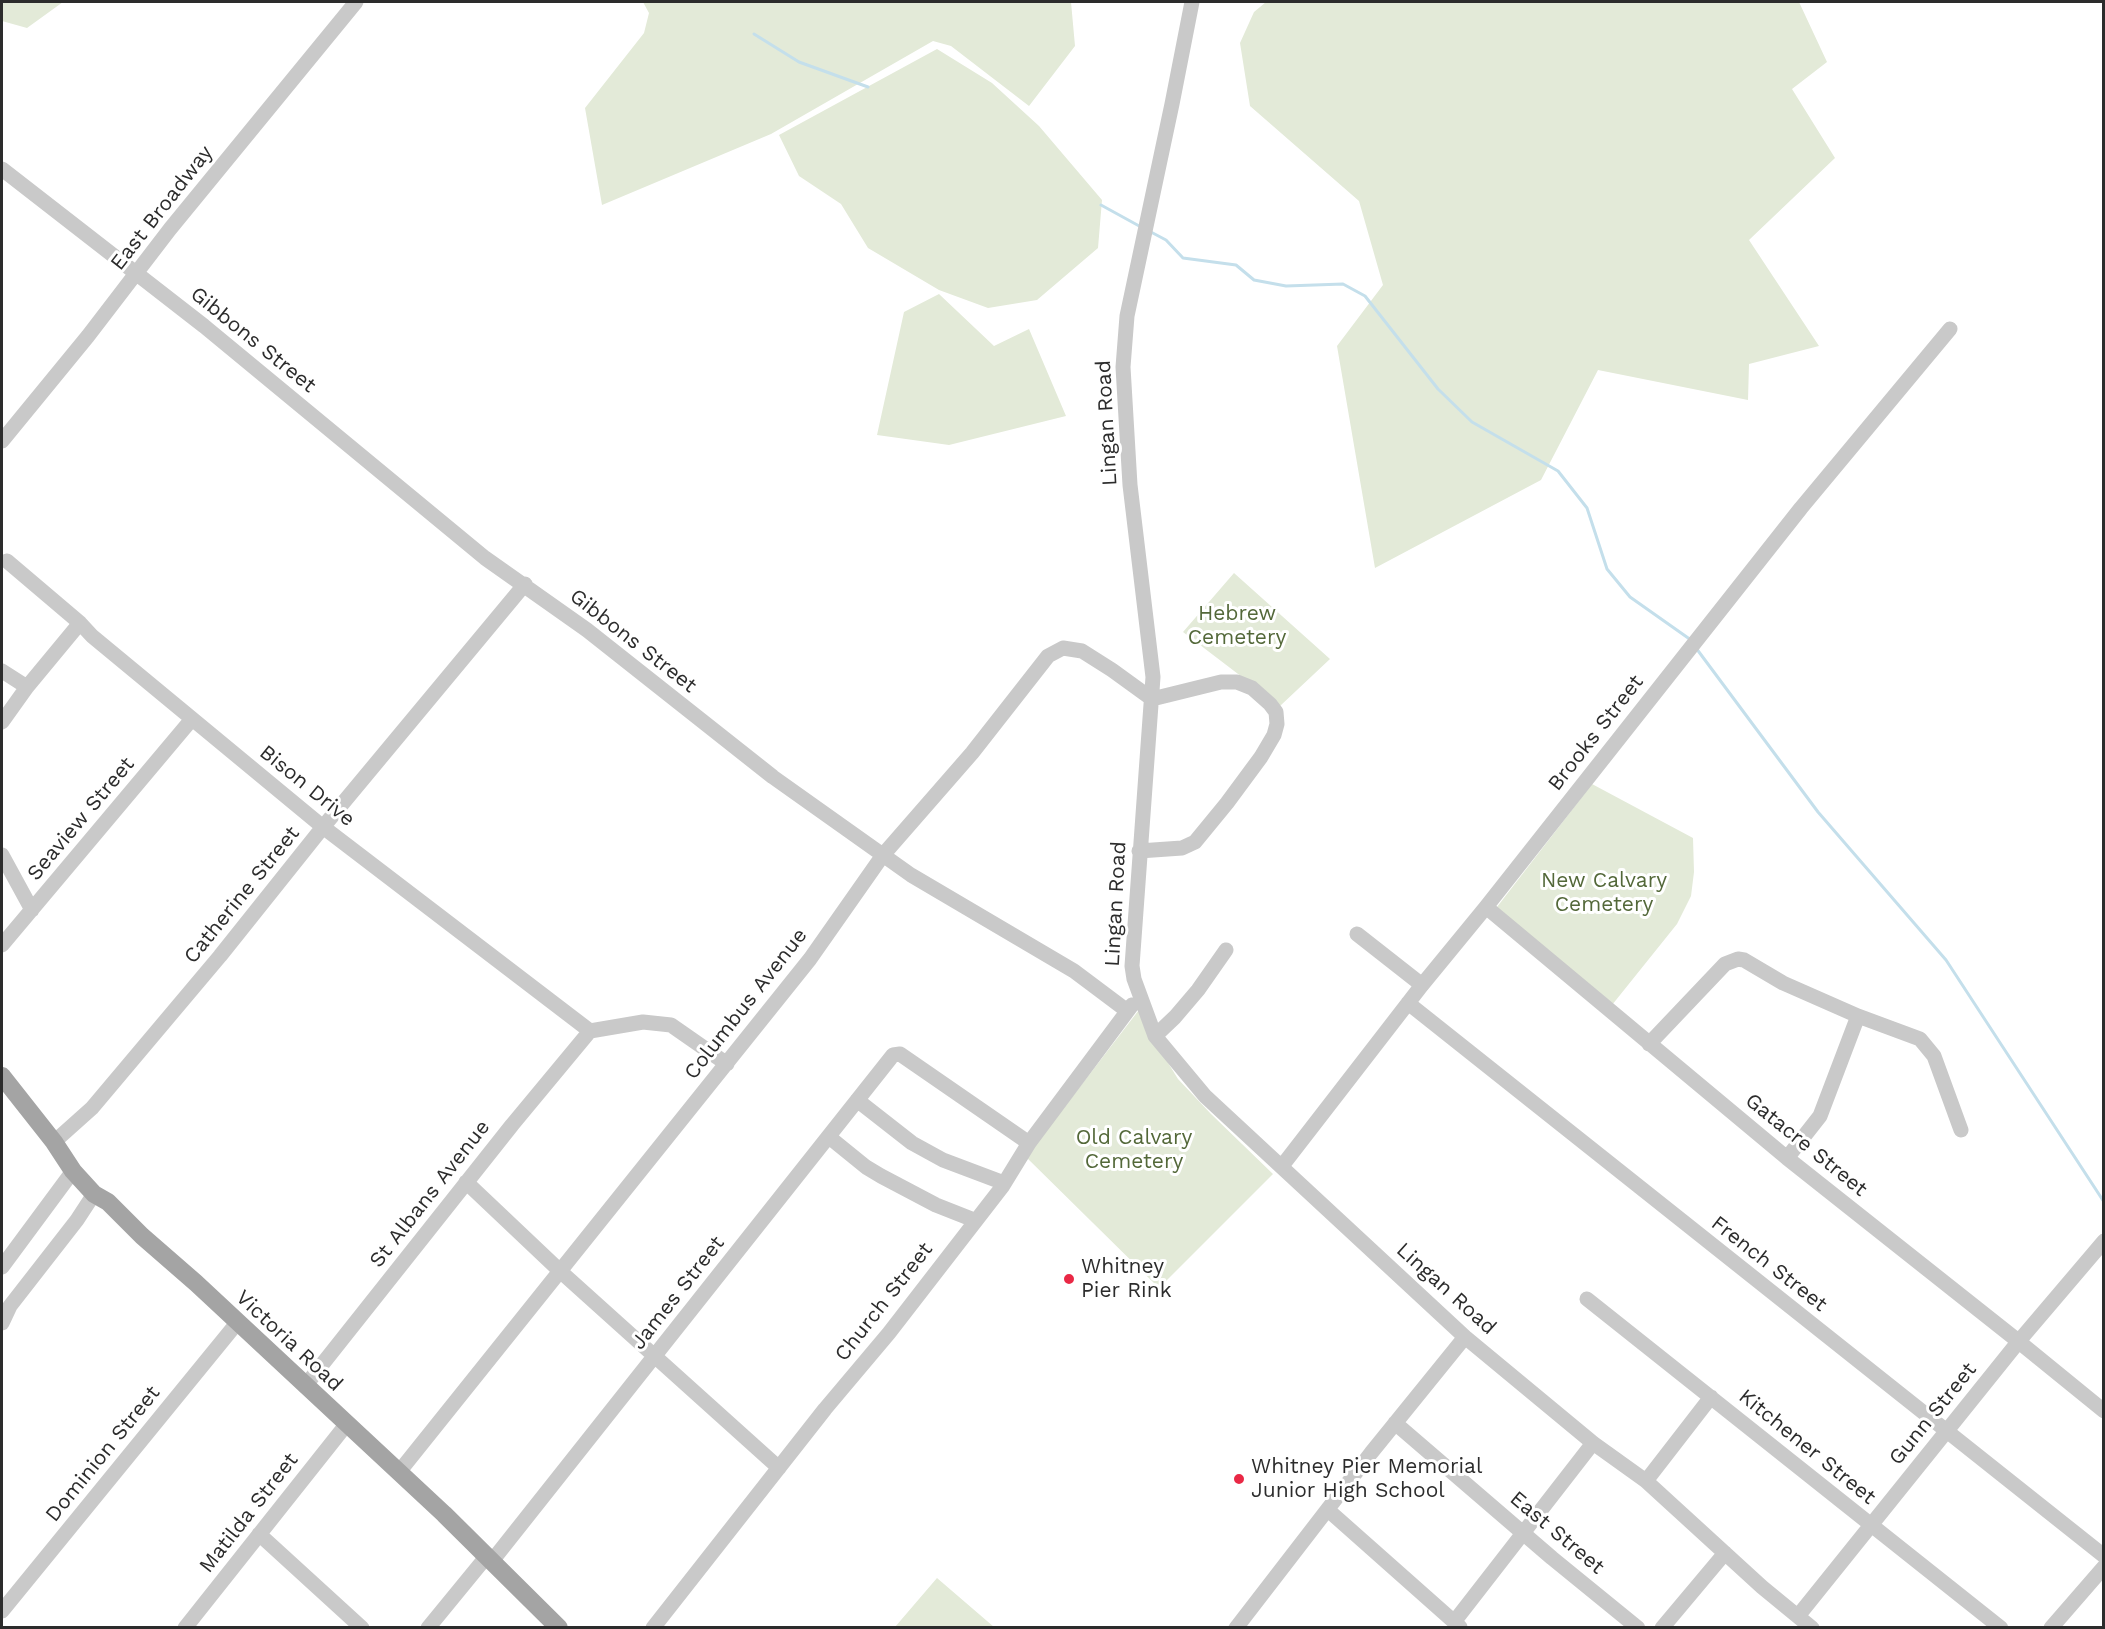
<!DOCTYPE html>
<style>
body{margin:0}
#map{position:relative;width:2105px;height:1629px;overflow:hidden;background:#fff;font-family:"Work Sans",sans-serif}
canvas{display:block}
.frame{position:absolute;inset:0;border:3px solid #2c2c2c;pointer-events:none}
</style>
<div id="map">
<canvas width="2105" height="1629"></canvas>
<div class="frame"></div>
</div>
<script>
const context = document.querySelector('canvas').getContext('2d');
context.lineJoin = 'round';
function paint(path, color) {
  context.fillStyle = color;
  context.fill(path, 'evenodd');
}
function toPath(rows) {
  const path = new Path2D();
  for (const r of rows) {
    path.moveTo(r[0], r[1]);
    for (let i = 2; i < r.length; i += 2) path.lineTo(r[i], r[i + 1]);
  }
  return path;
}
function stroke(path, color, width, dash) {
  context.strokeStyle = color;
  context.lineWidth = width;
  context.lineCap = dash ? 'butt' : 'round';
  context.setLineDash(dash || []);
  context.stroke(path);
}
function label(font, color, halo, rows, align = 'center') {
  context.font = font + ' "Work Sans",sans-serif';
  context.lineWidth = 6;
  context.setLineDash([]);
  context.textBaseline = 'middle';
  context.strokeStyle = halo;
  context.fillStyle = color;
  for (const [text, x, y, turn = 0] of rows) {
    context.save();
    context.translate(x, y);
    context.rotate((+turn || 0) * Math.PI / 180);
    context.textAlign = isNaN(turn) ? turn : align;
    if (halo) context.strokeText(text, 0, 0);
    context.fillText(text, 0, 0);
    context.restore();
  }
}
paint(toPath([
 [2,2,63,2,27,28,2,21],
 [643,2,1071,2,1075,46,1029,106,951,46,933,41,771,134,602,205,585,108,644,33,649,13],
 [1266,2,1799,2,1827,62,1792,89,1835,158,1749,240,1819,346,1749,364,1748,400,1598,370,1541,480,1375,568,1337,346,1383,285,1359,201,1250,106,1240,43,1254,12],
 [937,49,992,83,1039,126,1102,200,1098,248,1037,300,988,308,939,290,868,248,841,204,799,176,779,135],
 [939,294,994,346,1029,329,1066,416,949,445,877,435,904,312],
 [1234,573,1330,659,1280,706,1183,632],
 [1592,784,1693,838,1694,872,1691,896,1677,924,1612,1005,1497,907],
 [1142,1006,1154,1040,1178,1079,1211,1114,1273,1174,1159,1288,1026,1157],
 [937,1578,994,1627,895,1627]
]), '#e3ead8');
stroke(toPath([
 [754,34,799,62,868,87],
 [1101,205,1141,227],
 [1149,231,1166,240,1183,258,1236,265,1254,280,1286,286,1343,284,1365,296,1438,389,1472,422,1558,471,1587,508,1607,569,1630,597,1691,640],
 [1696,648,1818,812,1946,960,2104,1202]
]), '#c4dfeb', 3);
stroke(toPath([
 [1192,2,1172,104,1127,316,1123,367,1130,485,1153,677,1132,966,1134,979,1155,1036,1205,1096,1465,1337,1593,1443,1646,1481,1762,1587,1812,1628],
 [2,169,204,326,485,558,587,630,773,777,911,875,1074,971,1126,1010],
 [2,441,88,336,170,229,356,2],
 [7,561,80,623,92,636,323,827,590,1031],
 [2,671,27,687],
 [2,722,27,687,80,623],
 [1139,851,1182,848,1195,842,1227,803,1261,757,1274,735,1277,724,1276,712,1270,704,1252,688,1237,682,1221,682,1152,699],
 [2,855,32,910],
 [1486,907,1787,1158,2013,1337,2104,1411],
 [1357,934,1422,985],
 [2,945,192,719],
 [1408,1003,2104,1556],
 [590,1031,643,1022,671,1025,727,1064],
 [1155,1036,1175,1017,1198,990,1226,950],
 [1649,1044,1725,964,1738,959,1744,960,1783,983,1858,1016,1920,1039,1934,1056,1961,1130],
 [857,1100,912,1143,943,1160,1004,1183],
 [829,1137,866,1167,881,1176,936,1205,974,1220],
 [54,1142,92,1108,220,956,323,827,525,584],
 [1787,1158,1820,1116,1858,1016],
 [1282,1166,1422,985,1486,907,1801,508,1950,329],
 [466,1182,560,1271,779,1468],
 [2,1267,73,1171],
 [1587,1299,2001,1628],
 [2,1323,10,1306,77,1220,94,1194],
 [305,1386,512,1125,590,1031],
 [1395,1423,1552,1558,1638,1628],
 [399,1472,810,959,883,855,972,753,1048,656,1063,648,1082,651,1112,670,1152,699],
 [1646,1481,1711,1397],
 [1328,1510,1460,1627],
 [259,1534,362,1628],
 [492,1561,893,1055,900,1054,1029,1143],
 [2,1611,237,1323],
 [1798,1616,2019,1341,2104,1241],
 [1454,1622,1593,1443],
 [185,1628,346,1425],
 [428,1628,487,1556],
 [653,1628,825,1409,889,1333,1002,1187,1029,1143,1132,1005],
 [1236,1628,1371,1453,1465,1337],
 [1662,1628,1725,1553],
 [2051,1628,2104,1567]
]), '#c9c9c9', 15);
stroke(toPath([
 [2,1076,54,1142,73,1171,94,1194,108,1202,142,1236,196,1283,444,1514,559,1628]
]), '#a4a4a4', 18);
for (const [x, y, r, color] of [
 [1069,1279,6,"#e92845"],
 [1239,1479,6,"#e92845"]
]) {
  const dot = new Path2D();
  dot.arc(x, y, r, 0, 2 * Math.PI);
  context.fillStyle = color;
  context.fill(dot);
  stroke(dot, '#fff', 2);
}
label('21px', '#2c2c2c', '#fff', [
 ["East Broadway",162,208,-52],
 ["Gibbons Street",253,340,39],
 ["Lingan Road",1107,423,-93],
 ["Gibbons Street",633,641,38],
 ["Brooks Street",1596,733,-52],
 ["Bison Drive",307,786,39],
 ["Seaview Street",81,819,-50],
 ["Catherine Street",242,895,-51],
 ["Lingan Road",1116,904,-87],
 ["Columbus Avenue",746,1004,-52],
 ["Gatacre Street",1806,1145,39],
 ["St Albans Avenue",430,1194,-52],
 ["French Street",1769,1264,38],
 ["Lingan Road",1446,1289,42],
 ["James Street",678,1293,-52],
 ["Church Street",884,1302,-52],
 ["Victoria Road",289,1341,43],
 ["Gunn Street",1933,1414,-51],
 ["Kitchener Street",1807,1447,39],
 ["Dominion Street",103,1454,-51],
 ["Matilda Street",249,1513,-52],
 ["East Street",1557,1533,40]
]);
label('21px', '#536839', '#fff', [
 ["Hebrew",1237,614],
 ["Cemetery",1237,638],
 ["New Calvary",1604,881],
 ["Cemetery",1604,905],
 ["Old Calvary",1134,1138],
 ["Cemetery",1134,1162]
]);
label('21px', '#2c2c2c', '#fff', [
 ["Whitney",1081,1267],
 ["Pier Rink",1081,1291],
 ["Whitney Pier Memorial",1251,1467],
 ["Junior High School",1251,1491]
], 'left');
</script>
